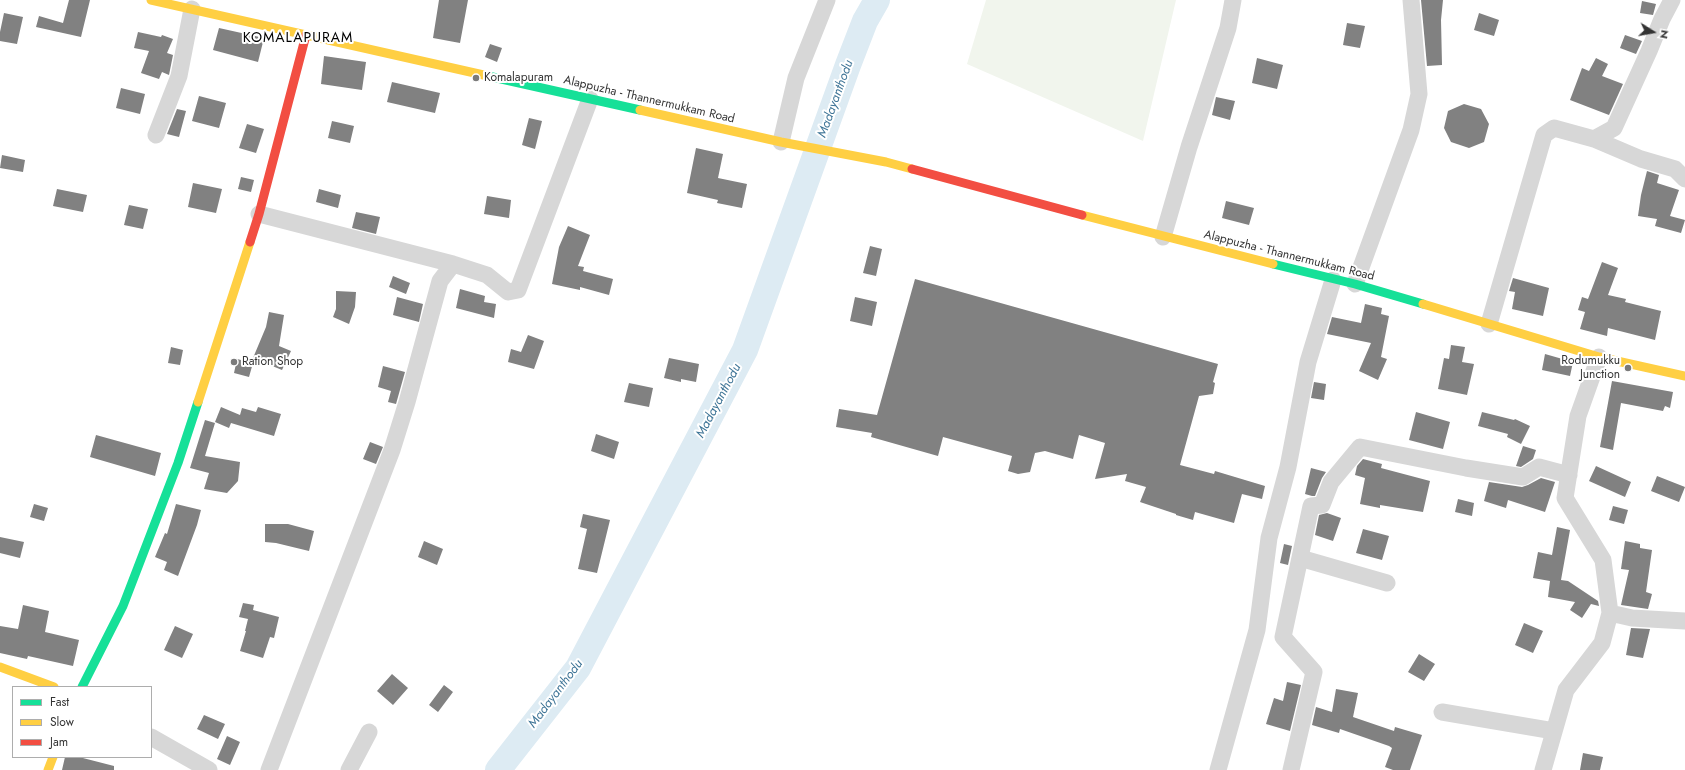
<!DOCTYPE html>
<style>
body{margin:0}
#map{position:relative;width:1685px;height:770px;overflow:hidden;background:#fff;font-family:Jost,sans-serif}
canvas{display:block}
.legend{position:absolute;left:12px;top:686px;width:140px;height:72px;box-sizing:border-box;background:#fff;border:1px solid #adadad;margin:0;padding:5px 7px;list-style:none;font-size:12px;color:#333}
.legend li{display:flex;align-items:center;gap:8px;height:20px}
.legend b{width:20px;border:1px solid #adadad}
.north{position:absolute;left:1633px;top:12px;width:40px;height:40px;-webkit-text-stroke:3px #fff;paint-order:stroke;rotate:101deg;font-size:11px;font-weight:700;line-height:16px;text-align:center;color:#333}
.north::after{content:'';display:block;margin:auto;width:14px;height:18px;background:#333;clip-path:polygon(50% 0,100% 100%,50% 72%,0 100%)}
</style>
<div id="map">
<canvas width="1685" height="770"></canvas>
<ul class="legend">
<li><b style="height:5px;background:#16e098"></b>Fast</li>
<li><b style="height:5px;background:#ffcf43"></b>Slow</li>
<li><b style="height:5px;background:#f24e42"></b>Jam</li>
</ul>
<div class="north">N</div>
</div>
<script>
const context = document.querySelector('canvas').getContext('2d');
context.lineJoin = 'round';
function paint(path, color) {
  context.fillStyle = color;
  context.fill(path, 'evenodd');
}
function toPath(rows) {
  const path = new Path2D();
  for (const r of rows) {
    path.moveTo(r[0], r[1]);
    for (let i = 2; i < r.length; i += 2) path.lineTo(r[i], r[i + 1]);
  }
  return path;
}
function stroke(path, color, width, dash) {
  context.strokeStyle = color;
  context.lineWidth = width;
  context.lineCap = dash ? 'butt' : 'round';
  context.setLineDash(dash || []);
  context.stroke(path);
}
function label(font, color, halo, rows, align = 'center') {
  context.font = font + ' Jost,sans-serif';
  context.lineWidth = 4;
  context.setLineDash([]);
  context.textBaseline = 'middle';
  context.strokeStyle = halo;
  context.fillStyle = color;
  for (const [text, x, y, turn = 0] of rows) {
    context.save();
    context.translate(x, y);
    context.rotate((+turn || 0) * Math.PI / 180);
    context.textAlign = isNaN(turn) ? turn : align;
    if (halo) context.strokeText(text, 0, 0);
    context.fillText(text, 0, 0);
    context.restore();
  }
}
paint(toPath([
 [986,0,1176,0,1143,141,967,64]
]), '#f1f5ed');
stroke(toPath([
 [498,770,578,668,745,350,848,65,865,21,877,0]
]), '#ddebf3', 26);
paint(toPath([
 [69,0,90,0,81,37,36,27,39,16,63,23],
 [439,0,468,0,460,43,433,38],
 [1421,0,1443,0,1441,20,1442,65,1427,66],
 [1642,1,1656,4,1653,15,1640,13],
 [4,13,23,17,17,44,0,41,0,32],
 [1479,13,1499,20,1494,36,1474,30],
 [1347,23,1365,26,1360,48,1343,45],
 [219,28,264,38,258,62,213,50],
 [138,32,161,37,162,35,173,39,167,53,173,55,169,75,162,72,159,79,141,73,149,51,134,48],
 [1625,35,1642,41,1636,54,1620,48],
 [490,44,502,48,497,62,485,57],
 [324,56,366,62,362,90,321,84],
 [1257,58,1283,65,1277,89,1252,83],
 [1596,58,1608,64,1602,76,1623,84,1609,115,1570,100,1582,68,1589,71],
 [392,82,440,93,435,113,387,102],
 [121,88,145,94,140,114,116,108],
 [199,96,226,103,219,128,192,121],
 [1216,97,1235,101,1230,120,1212,115],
 [1464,104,1481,109,1489,124,1484,142,1469,148,1451,142,1444,128,1448,111],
 [177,109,186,111,179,137,167,134],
 [529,118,542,121,535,149,522,145],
 [332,121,354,126,350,143,328,138],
 [247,124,264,129,256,153,239,148],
 [696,148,723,154,718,178,747,184,742,208,717,203,718,200,687,193],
 [2,155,25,160,23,172,0,168],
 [1647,171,1659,175,1657,183,1679,190,1670,216,1685,220,1681,233,1655,226,1657,219,1638,216,1641,195],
 [241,177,254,180,251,192,238,189],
 [193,183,222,189,216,213,188,207],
 [57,189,87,195,83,212,53,206],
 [319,189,341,195,338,208,316,202],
 [487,196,511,200,509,218,484,214],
 [1226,201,1254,208,1249,225,1222,218],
 [129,205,148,209,143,229,124,225],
 [356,212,380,217,376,234,352,228],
 [568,226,590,235,578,266,584,267,583,271,613,279,609,295,580,287,580,290,552,284,559,247],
 [870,246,882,249,876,276,863,273],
 [1602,262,1618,268,1608,295,1626,299,1625,302,1661,311,1655,340,1608,328,1607,336,1580,329,1585,312,1578,310,1582,297,1588,299],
 [393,276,410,283,406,294,389,287],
 [1513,278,1549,288,1543,316,1512,309,1515,292,1509,291],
 [915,279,1218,364,1213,382,1215,383,1213,394,1199,396,1180,465,1214,474,1215,471,1265,486,1262,499,1242,494,1234,523,1195,512,1193,520,1176,515,1176,514,1140,502,1146,487,1125,481,1127,474,1095,479,1105,443,1079,435,1073,459,1045,451,1035,453,1030,472,1018,474,1008,471,1012,456,943,437,938,456,871,437,872,433,836,427,839,409,877,415],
 [460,289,485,296,484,302,496,304,494,318,456,308],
 [336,291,356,292,355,307,349,324,333,317,336,309],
 [397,297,423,304,419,322,393,315],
 [855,297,877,302,872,326,850,321],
 [1365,304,1382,308,1381,314,1389,316,1381,357,1387,359,1378,380,1359,371,1371,343,1327,334,1332,317,1361,323],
 [269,312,284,315,279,346,291,351,282,370,253,358,266,327],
 [528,335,544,341,534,369,508,362,511,349,521,352],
 [1451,345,1465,347,1462,362,1474,364,1467,395,1438,389,1444,358,1449,359],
 [171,347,183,350,180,365,168,363],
 [1545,354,1573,362,1570,376,1542,370],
 [669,358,699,364,696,382,681,379,681,382,664,378],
 [237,359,253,363,249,377,234,373],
 [383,366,405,372,396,404,388,402,391,391,378,387],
 [1612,381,1673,392,1670,408,1665,406,1663,411,1621,403,1613,450,1600,447],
 [1314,382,1326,384,1324,400,1311,398],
 [629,383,653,388,649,407,624,402],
 [221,407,240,415,242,408,256,412,258,407,281,414,274,436,231,423,229,428,215,422],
 [1416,412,1450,422,1443,449,1409,440],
 [1482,412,1514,420,1515,419,1530,426,1521,444,1507,437,1508,434,1478,426],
 [205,420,215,423,205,456,240,462,238,481,227,493,204,489,209,473,190,468],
 [596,434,619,442,614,459,591,451],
 [96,435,161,453,155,476,90,457],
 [370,442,383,447,376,464,363,459],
 [1523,446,1536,450,1533,459,1521,467,1516,466],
 [1363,459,1382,464,1381,468,1430,481,1423,512,1380,505,1380,508,1360,504,1365,478,1355,475,1357,466],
 [1596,466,1631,482,1625,497,1589,481],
 [1311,468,1326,472,1322,478,1315,496,1312,496,1305,494],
 [1657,476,1685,487,1679,502,1651,491],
 [1541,478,1555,482,1545,512,1508,500,1506,508,1484,501,1489,482,1522,487,1528,485],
 [1458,499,1474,503,1472,516,1455,512],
 [34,504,48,508,44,521,30,517],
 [176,504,201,510,197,525,178,576,164,570,167,562,155,557,165,533,167,534],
 [1613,506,1628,510,1624,524,1609,520],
 [1327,513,1341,518,1333,541,1315,535,1319,515],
 [583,514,610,520,597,573,578,569,587,529,580,527],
 [265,524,288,524,314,531,309,551,276,543,265,542],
 [1557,527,1570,530,1561,580,1568,581,1598,601,1599,606,1591,604,1582,618,1570,610,1575,602,1548,597,1550,581,1533,578,1538,552,1552,555],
 [1363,529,1389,536,1382,560,1356,553],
 [0,537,24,542,20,558,0,553],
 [424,541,443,549,437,565,418,557],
 [1625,541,1640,544,1640,548,1652,550,1646,592,1652,594,1648,609,1621,605,1629,570,1621,569],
 [1284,544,1292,546,1288,565,1280,563],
 [243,603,254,605,253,610,279,617,274,638,270,637,263,658,240,651,246,631,245,631,248,619,239,617],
 [23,605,49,611,45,632,79,640,73,666,28,656,27,659,0,653,0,626,18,629],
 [1524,623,1543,631,1533,653,1515,645],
 [175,626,193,634,182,658,164,650],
 [1631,628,1650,629,1643,658,1626,655],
 [1419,654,1435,664,1424,681,1408,672],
 [392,674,408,688,393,705,377,691],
 [1287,682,1301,685,1290,731,1266,724,1274,698,1283,701],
 [444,685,453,692,438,712,429,705],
 [1336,689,1358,693,1353,717,1394,731,1395,727,1422,735,1410,770,1393,770,1385,767,1392,748,1389,746,1340,729,1339,733,1312,725,1316,707,1332,712],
 [204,715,225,724,218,739,197,729],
 [227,736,240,742,230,765,217,759],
 [1583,753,1603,757,1600,770,1580,770],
 [65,757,79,757,114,766,114,770,62,770]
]), '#818181');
stroke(toPath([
 [156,135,179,76,192,9],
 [1594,139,1641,159,1675,169,1685,179],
 [781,142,796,78,827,0],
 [259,214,453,264],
 [1163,237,1189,147,1228,28,1233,0],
 [1355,284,1411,130,1419,94,1411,0],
 [1489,324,1544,135,1554,128,1594,139,1614,128,1649,51,1662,19,1672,0],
 [1300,558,1387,583],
 [1610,613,1632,618,1685,621],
 [1442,712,1554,731],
 [151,737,209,770],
 [269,770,392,450,407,402,440,281,453,264,487,275,508,292,518,290,590,99],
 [349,770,369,732],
 [1218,770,1257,630,1269,538,1288,467,1308,362,1333,280],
 [1291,770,1314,672,1283,637,1311,506,1322,505,1331,482,1360,447,1466,468,1523,477,1539,467,1569,475],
 [1543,770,1566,690,1602,643,1610,613,1603,560,1565,498,1578,416,1599,357]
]), '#d7d7d7', 17);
stroke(toPath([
 [488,76,640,110],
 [1273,264,1355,284,1423,304],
 [82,687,123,606,178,463,198,402]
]), '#16e098', 9);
stroke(toPath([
 [151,0,488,76],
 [640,110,781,142,886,162,912,169],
 [1082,215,1273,264],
 [1423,304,1599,357,1685,376],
 [198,402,250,242],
 [0,667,54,687],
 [48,770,53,757]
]), '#ffcf43', 9);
stroke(toPath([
 [912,169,1082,215],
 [250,242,259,214,306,35]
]), '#f24e42', 9);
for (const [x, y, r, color] of [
 [476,78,4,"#7a7a7a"],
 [234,362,4,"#7a7a7a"],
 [1628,368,4,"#7a7a7a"]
]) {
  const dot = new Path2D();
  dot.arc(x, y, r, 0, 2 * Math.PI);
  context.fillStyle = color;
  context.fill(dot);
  stroke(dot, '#fff', 1.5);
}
label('12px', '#333', '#fff', [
 ["Komalapuram",484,78],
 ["Rodumukku",1620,361,"right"],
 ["Junction",1620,375,"right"],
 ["Ration Shop",242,362]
], 'left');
label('12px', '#333', '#fff', [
 ["Alappuzha - Thannermukkam Road",649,100,13],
 ["Alappuzha - Thannermukkam Road",1289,256,14]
]);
label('italic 13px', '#3f7597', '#fff', [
 ["Madayanthodu",836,99,-70],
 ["Madayanthodu",719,401,-62],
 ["Madayanthodu",556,694,-53]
]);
context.letterSpacing = '1px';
label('14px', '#000', '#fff', [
 ["KOMALAPURAM",298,39]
]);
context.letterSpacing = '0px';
</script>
